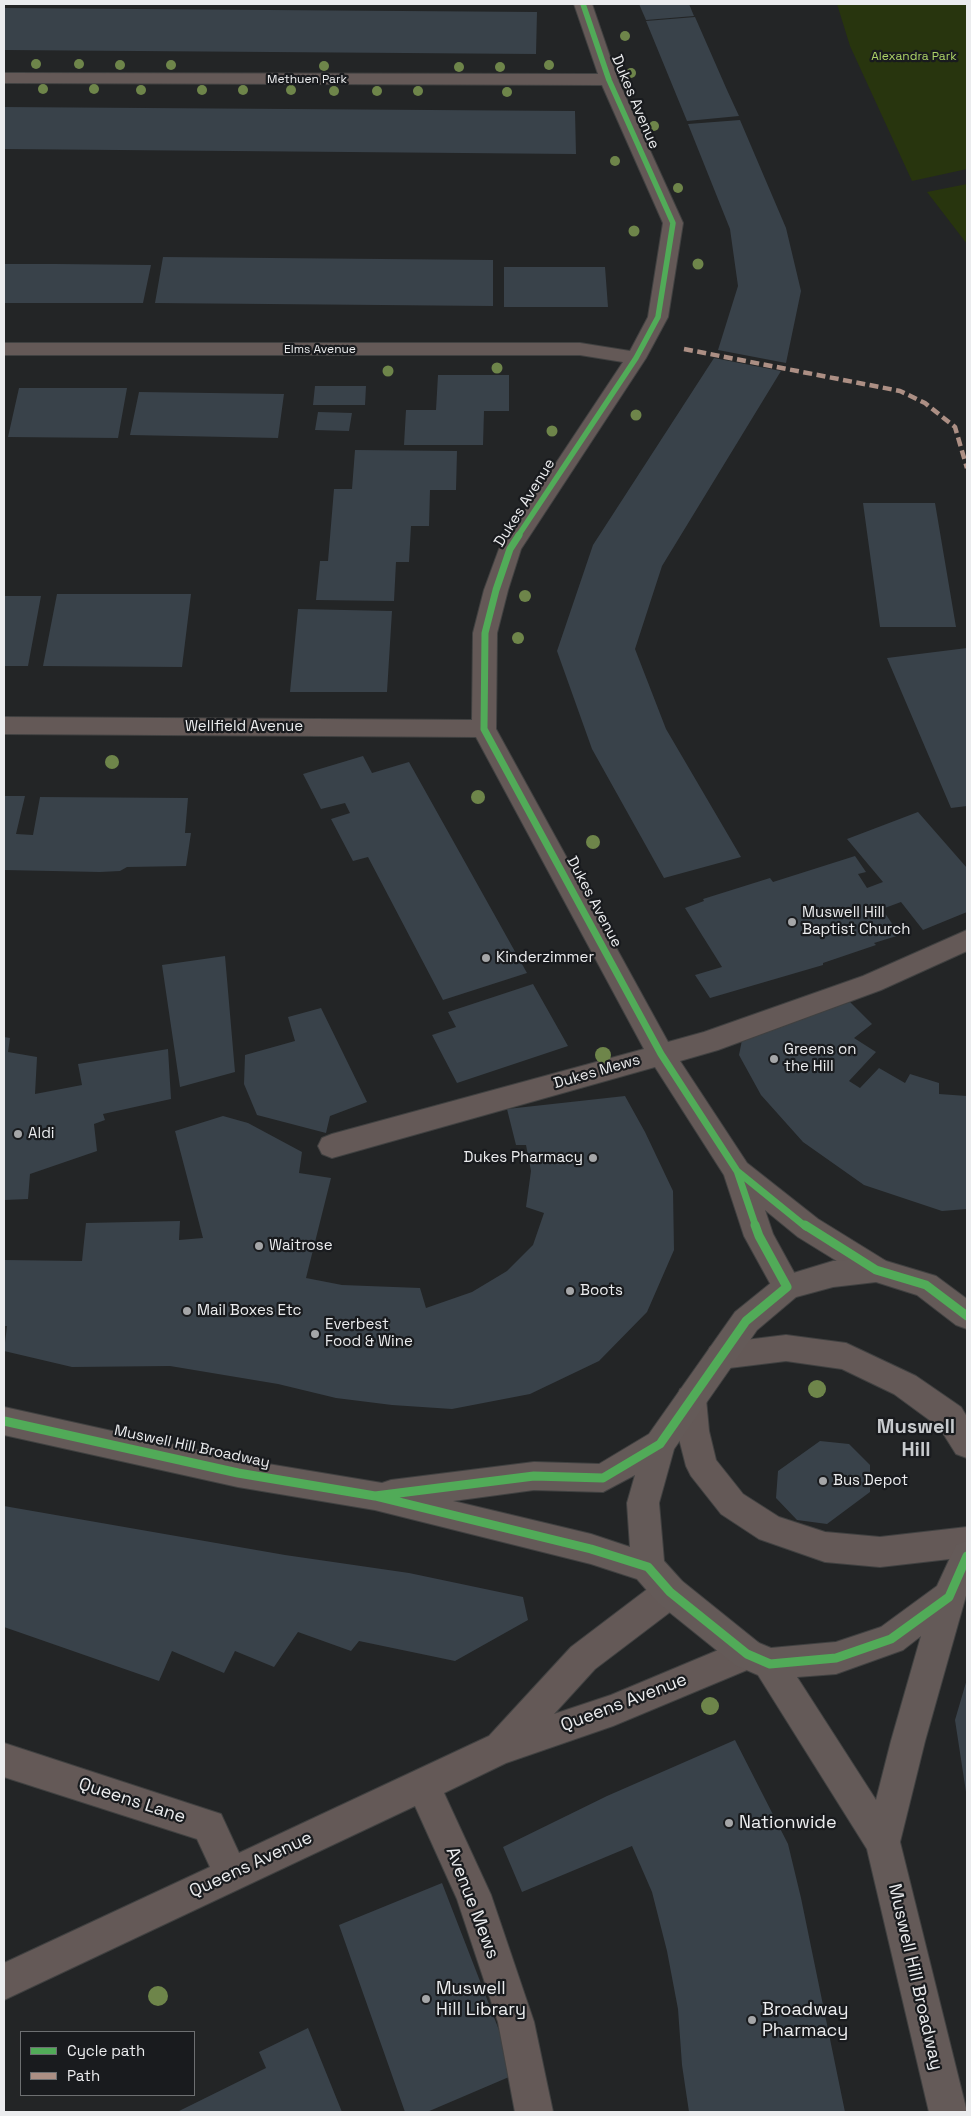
<!DOCTYPE html>
<style>
body{margin:0}
#map{position:relative;width:971px;height:2116px;overflow:hidden;background:#232526;font-family:"Space Grotesk",sans-serif}
canvas{display:block}
.frame{position:absolute;inset:0;border:5px solid #ebecee;pointer-events:none}
.legend{position:absolute;left:20px;top:2031px;width:175px;height:65px;box-sizing:border-box;background:#191b1e;border:1px solid #6d6f71;margin:0;padding:6px 9px;list-style:none;font-size:15px;color:#ebecee}
.legend li{display:flex;align-items:center;gap:10px;height:25px}
.legend b{width:25px;border:1px solid #6d6f71}
</style>
<div id="map">
<canvas width="971" height="2116"></canvas>
<div class="frame"></div>
<ul class="legend">
<li><b style="height:6px;background:#51ab58"></b>Cycle path</li>
<li><b style="height:6px;background:#ac8f84"></b>Path</li>
</ul>
</div>
<script>
const context = document.querySelector('canvas').getContext('2d');
context.lineJoin = 'round';
function paint(path, color) {
  context.fillStyle = color;
  context.fill(path, 'evenodd');
}
function toPath(rows) {
  const path = new Path2D();
  for (const r of rows) {
    path.moveTo(r[0], r[1]);
    for (let i = 2; i < r.length; i += 2) path.lineTo(r[i], r[i + 1]);
  }
  return path;
}
function stroke(path, color, width, dash) {
  context.strokeStyle = color;
  context.lineWidth = width;
  context.lineCap = dash ? 'butt' : 'round';
  context.setLineDash(dash || []);
  context.stroke(path);
}
function label(font, color, halo, rows, align = 'center') {
  context.font = font + ' "Space Grotesk",sans-serif';
  context.lineWidth = 4.5;
  context.setLineDash([]);
  context.textBaseline = 'middle';
  context.strokeStyle = halo;
  context.fillStyle = color;
  for (const [text, x, y, turn = 0] of rows) {
    context.save();
    context.translate(x, y);
    context.rotate((+turn || 0) * Math.PI / 180);
    context.textAlign = isNaN(turn) ? turn : align;
    if (halo) context.strokeText(text, 0, 0);
    context.fillText(text, 0, 0);
    context.restore();
  }
}
paint(toPath([
 [837,4,967,4,967,169,912,181,850,46],
 [967,184,967,244,927,192]
]), '#28350e');
paint(toPath([
 [639,4,689,4,694,16,646,20],
 [4,8,537,12,536,54,4,50],
 [695,17,727,90,739,116,687,121,646,21],
 [4,107,575,111,576,154,4,149],
 [740,120,786,228,801,291,786,363,718,350,738,286,730,229,688,124],
 [163,257,493,260,493,306,155,303],
 [4,264,57,264,151,265,143,303,4,303],
 [504,267,605,267,608,307,504,307],
 [714,358,781,371,662,566,635,649,666,729,741,857,664,878,592,749,557,651,593,545],
 [438,375,509,375,509,411,484,411,483,445,404,445,406,410,436,410],
 [315,386,366,386,365,405,313,405],
 [19,388,127,388,118,438,8,437],
 [139,392,284,394,278,438,130,435],
 [318,412,352,413,349,431,315,430],
 [355,450,457,451,456,490,430,490,429,526,411,526,409,562,396,562,394,601,316,600,320,561,328,561,334,489,352,489],
 [863,503,935,503,956,627,880,627],
 [57,594,191,594,182,667,43,666],
 [4,596,41,596,28,666,4,666],
 [298,609,392,611,387,692,290,692],
 [967,648,967,806,951,808,887,658],
 [363,756,372,773,409,762,527,973,443,1000,368,857,353,861,331,819,350,813,345,803,321,809,303,774],
 [4,796,25,796,16,834,33,835,40,797,188,798,185,833,191,833,186,866,127,867,120,871,100,872,4,870],
 [918,812,967,868,967,912,923,930,901,902,882,909,900,935,874,943,876,945,823,963,823,965,710,998,695,975,722,967,685,908,704,901,703,899,770,878,773,882,855,856,866,872,858,874,867,888,883,882,847,839],
 [225,956,235,1072,180,1087,162,965],
 [533,984,568,1046,457,1083,432,1035,456,1027,448,1012],
 [850,1002,872,1024,854,1038,876,1052,849,1081,860,1088,879,1068,905,1083,910,1074,939,1083,939,1094,967,1096,967,1209,942,1211,864,1185,803,1142,761,1095,739,1055,742,1040],
 [321,1008,367,1102,330,1116,326,1133,257,1115,244,1084,245,1055,295,1041,288,1017],
 [4,1037,10,1038,8,1052,37,1057,35,1094,82,1085,78,1064,168,1049,171,1099,103,1114,105,1120,94,1124,97,1151,30,1174,28,1199,4,1200],
 [625,1096,645,1132,673,1191,674,1250,647,1312,599,1361,530,1394,452,1409,392,1405,336,1398,278,1384,170,1366,72,1367,4,1351,7,1326,4,1326,4,1260,82,1261,86,1223,180,1221,179,1240,203,1238,175,1131,223,1116,248,1123,302,1152,299,1173,331,1178,306,1278,342,1285,420,1288,426,1308,472,1292,507,1271,533,1245,544,1213,526,1207,531,1171,526,1145,516,1145,507,1109],
 [820,1441,849,1444,870,1465,870,1492,827,1524,797,1520,776,1498,778,1471],
 [4,1506,285,1555,409,1573,523,1597,528,1620,455,1661,359,1641,351,1651,298,1632,274,1667,235,1651,224,1673,172,1651,159,1681,4,1627],
 [967,1679,967,1792,966,1792,955,1720],
 [735,1740,788,1844,801,1898,845,2112,689,2112,682,2065,678,2009,667,1951,652,1892,632,1846,522,1892,503,1847,607,1796],
 [442,1883,516,2074,427,2112,405,2112,339,1925],
 [308,2028,342,2112,177,2112,266,2068,259,2052]
]), '#39424a');
const minor = toPath([
 [574,4,592,4,618,80,683,223,668,317,646,358,521,549,508,590,497,633,496,729,668,1042,704,1032,863,976,967,930,967,951,881,990,718,1050,680,1061,747,1163,818,1219,886,1261,891,1270,886,1279,876,1282,866,1279,798,1237,765,1210,773,1234,802,1287,797,1296,787,1300,777,1296,744,1236,724,1175,655,1067,332,1158,322,1154,318,1146,322,1138,332,1134,644,1049,476,737,4,734,4,717,472,720,473,633,484,590,499,549,623,362,580,355,4,355,4,343,580,343,630,351,648,317,663,223,602,85,4,83,4,73,598,74,574,4],
 [786,1335,846,1343,916,1376,961,1407,967,1417,967,1458,956,1454,939,1427,894,1394,842,1369,786,1361,721,1369,710,1365,706,1356,710,1347,721,1343,786,1335],
 [691,1385,702,1389,706,1399,709,1431,716,1460,743,1494,779,1517,825,1532,880,1537,967,1527,967,1557,880,1567,825,1562,759,1539,721,1514,691,1476,686,1466,677,1431,676,1399,680,1389,691,1385],
 [670,1577,682,1581,686,1592,682,1603,595,1669,554,1714,611,1695,747,1638,759,1643,764,1654,759,1665,613,1726,506,1763,444,1793,491,1895,534,2022,553,2112,515,2112,498,2022,457,1899,415,1806,4,2000,4,1963,210,1867,197,1839,4,1777,4,1743,221,1814,239,1853,489,1736,571,1647,658,1581,670,1577]
]);
const major = toPath([
 [876,1258,936,1276,967,1299,967,1329,956,1325,917,1295,876,1282,833,1287,796,1297,757,1330,674,1449,659,1503,664,1561,682,1581,759,1643,771,1648,836,1642,881,1627,937,1586,956,1545,967,1541,967,1592,925,1741,900,1842,967,2112,929,2112,867,1849,758,1675,735,1665,658,1603,637,1579,591,1564,375,1510,238,1487,4,1435,4,1407,238,1459,382,1483,391,1480,534,1462,599,1464,649,1434,735,1312,777,1278,833,1261,876,1258],
 [635,1475,627,1503,630,1547,591,1534,453,1501,534,1490,603,1492,635,1475],
 [921,1636,891,1741,876,1800,797,1677,836,1674,903,1650,921,1636]
]);
stroke(minor, '#404141', 2);
stroke(major, '#404141', 2);
paint(minor, '#645957');
paint(major, '#645a58');
stroke(toPath([
 [684,349,900,391,925,403,955,427,967,468]
]), '#ac8f84', 4.5, [9, 4.5]);
stroke(toPath([
 [518,536,636,358,658,317,673,223,609,80,583,4]
]), '#51ab58', 5.5);
stroke(toPath([
 [519,535,510,549,496,590,485,633,484,729,661,1054,737,1171,756,1227],
 [737,1171,806,1227]
]), '#51ab58', 7);
stroke(toPath([
 [805,1225,876,1270,926,1285,967,1316],
 [4,1421,238,1473,375,1496,591,1549,648,1567,670,1592,747,1654,770,1664,836,1658,891,1639,949,1597,967,1556],
 [375,1496,534,1476,603,1478,660,1444,746,1321,787,1287,759,1236,755,1225]
]), '#51ab58', 9);
context.fillStyle = '#6e854a';
for (const [x, y, r] of [
 [625,36,5],
 [36,64,5],
 [79,64,5],
 [120,65,5],
 [171,65,5],
 [549,65,5],
 [324,66,5],
 [459,67,5],
 [500,67,5],
 [631,73,5],
 [43,89,5],
 [94,89,5],
 [141,90,5],
 [202,90,5],
 [243,90,5],
 [291,90,5],
 [334,91,5],
 [377,91,5],
 [418,91,5],
 [507,92,5],
 [654,126,5],
 [615,161,5],
 [678,188,5],
 [634,231,5.5],
 [698,264,5.5],
 [497,368,5.5],
 [388,371,5.5],
 [636,415,5.5],
 [552,431,5.5],
 [525,596,6],
 [518,638,6],
 [112,762,7],
 [478,797,7],
 [593,842,7],
 [603,1055,8],
 [817,1389,9],
 [710,1706,9],
 [158,1996,10]
]) {
  context.beginPath();
  context.arc(x, y, r, 0, 2 * Math.PI);
  context.fill();
}
for (const [x, y, r, color] of [
 [792,922,5,"#a5a6a8"],
 [486,958,5,"#a5a6a8"],
 [774,1059,5,"#a5a6a8"],
 [18,1134,5,"#a5a6a8"],
 [593,1158,5,"#a5a6a8"],
 [259,1246,5,"#a5a6a8"],
 [570,1291,5,"#a5a6a8"],
 [187,1311,5,"#a5a6a8"],
 [315,1334,5,"#a5a6a8"],
 [823,1481,5,"#a5a6a8"],
 [729,1823,5,"#a5a6a8"],
 [426,1999,5,"#a5a6a8"],
 [752,2020,5,"#a5a6a8"]
]) {
  const dot = new Path2D();
  dot.arc(x, y, r, 0, 2 * Math.PI);
  context.fillStyle = color;
  context.fill(dot);
  stroke(dot, '#191b1e', 2);
}
label('12px', '#acd367', '#191b1e', [
 ["Alexandra Park",914,57]
]);
label('12px', '#ebecee', '#191b1e', [
 ["Methuen Park",307,80],
 ["Elms Avenue",320,350]
]);
label('15px', '#ebecee', '#191b1e', [
 ["Dukes Avenue",635,102,67],
 ["Dukes Avenue",525,503,-58],
 ["Wellfield Avenue",244,727],
 ["Dukes Avenue",594,902,62],
 ["Dukes Mews",597,1072,-16],
 ["Muswell Hill Broadway",192,1447,12]
]);
label('15px', '#ebecee', '#191b1e', [
 ["Muswell Hill",802,913],
 ["Baptist Church",802,930],
 ["Kinderzimmer",496,958],
 ["Greens on",784,1050],
 ["the Hill",784,1067],
 ["Aldi",28,1134],
 ["Dukes Pharmacy",583,1158,"right"],
 ["Waitrose",269,1246],
 ["Boots",580,1291],
 ["Mail Boxes Etc",197,1311],
 ["Everbest",325,1325],
 ["Food & Wine",325,1342],
 ["Bus Depot",833,1481]
], 'left');
label('18px', '#ebecee', '#191b1e', [
 ["Queens Avenue",624,1703,-21],
 ["Queens Lane",132,1801,18],
 ["Queens Avenue",251,1865,-25],
 ["Avenue Mews",472,1903,69],
 ["Muswell Hill Broadway",915,1977,77]
]);
label('18px', '#ebecee', '#191b1e', [
 ["Nationwide",739,1823],
 ["Muswell",436,1989],
 ["Hill Library",436,2010],
 ["Broadway",762,2010],
 ["Pharmacy",762,2031]
], 'left');
label('bold 20px', '#c7cacd', '#191b1e', [
 ["Muswell",916,1428],
 ["Hill",916,1451]
]);
</script>
